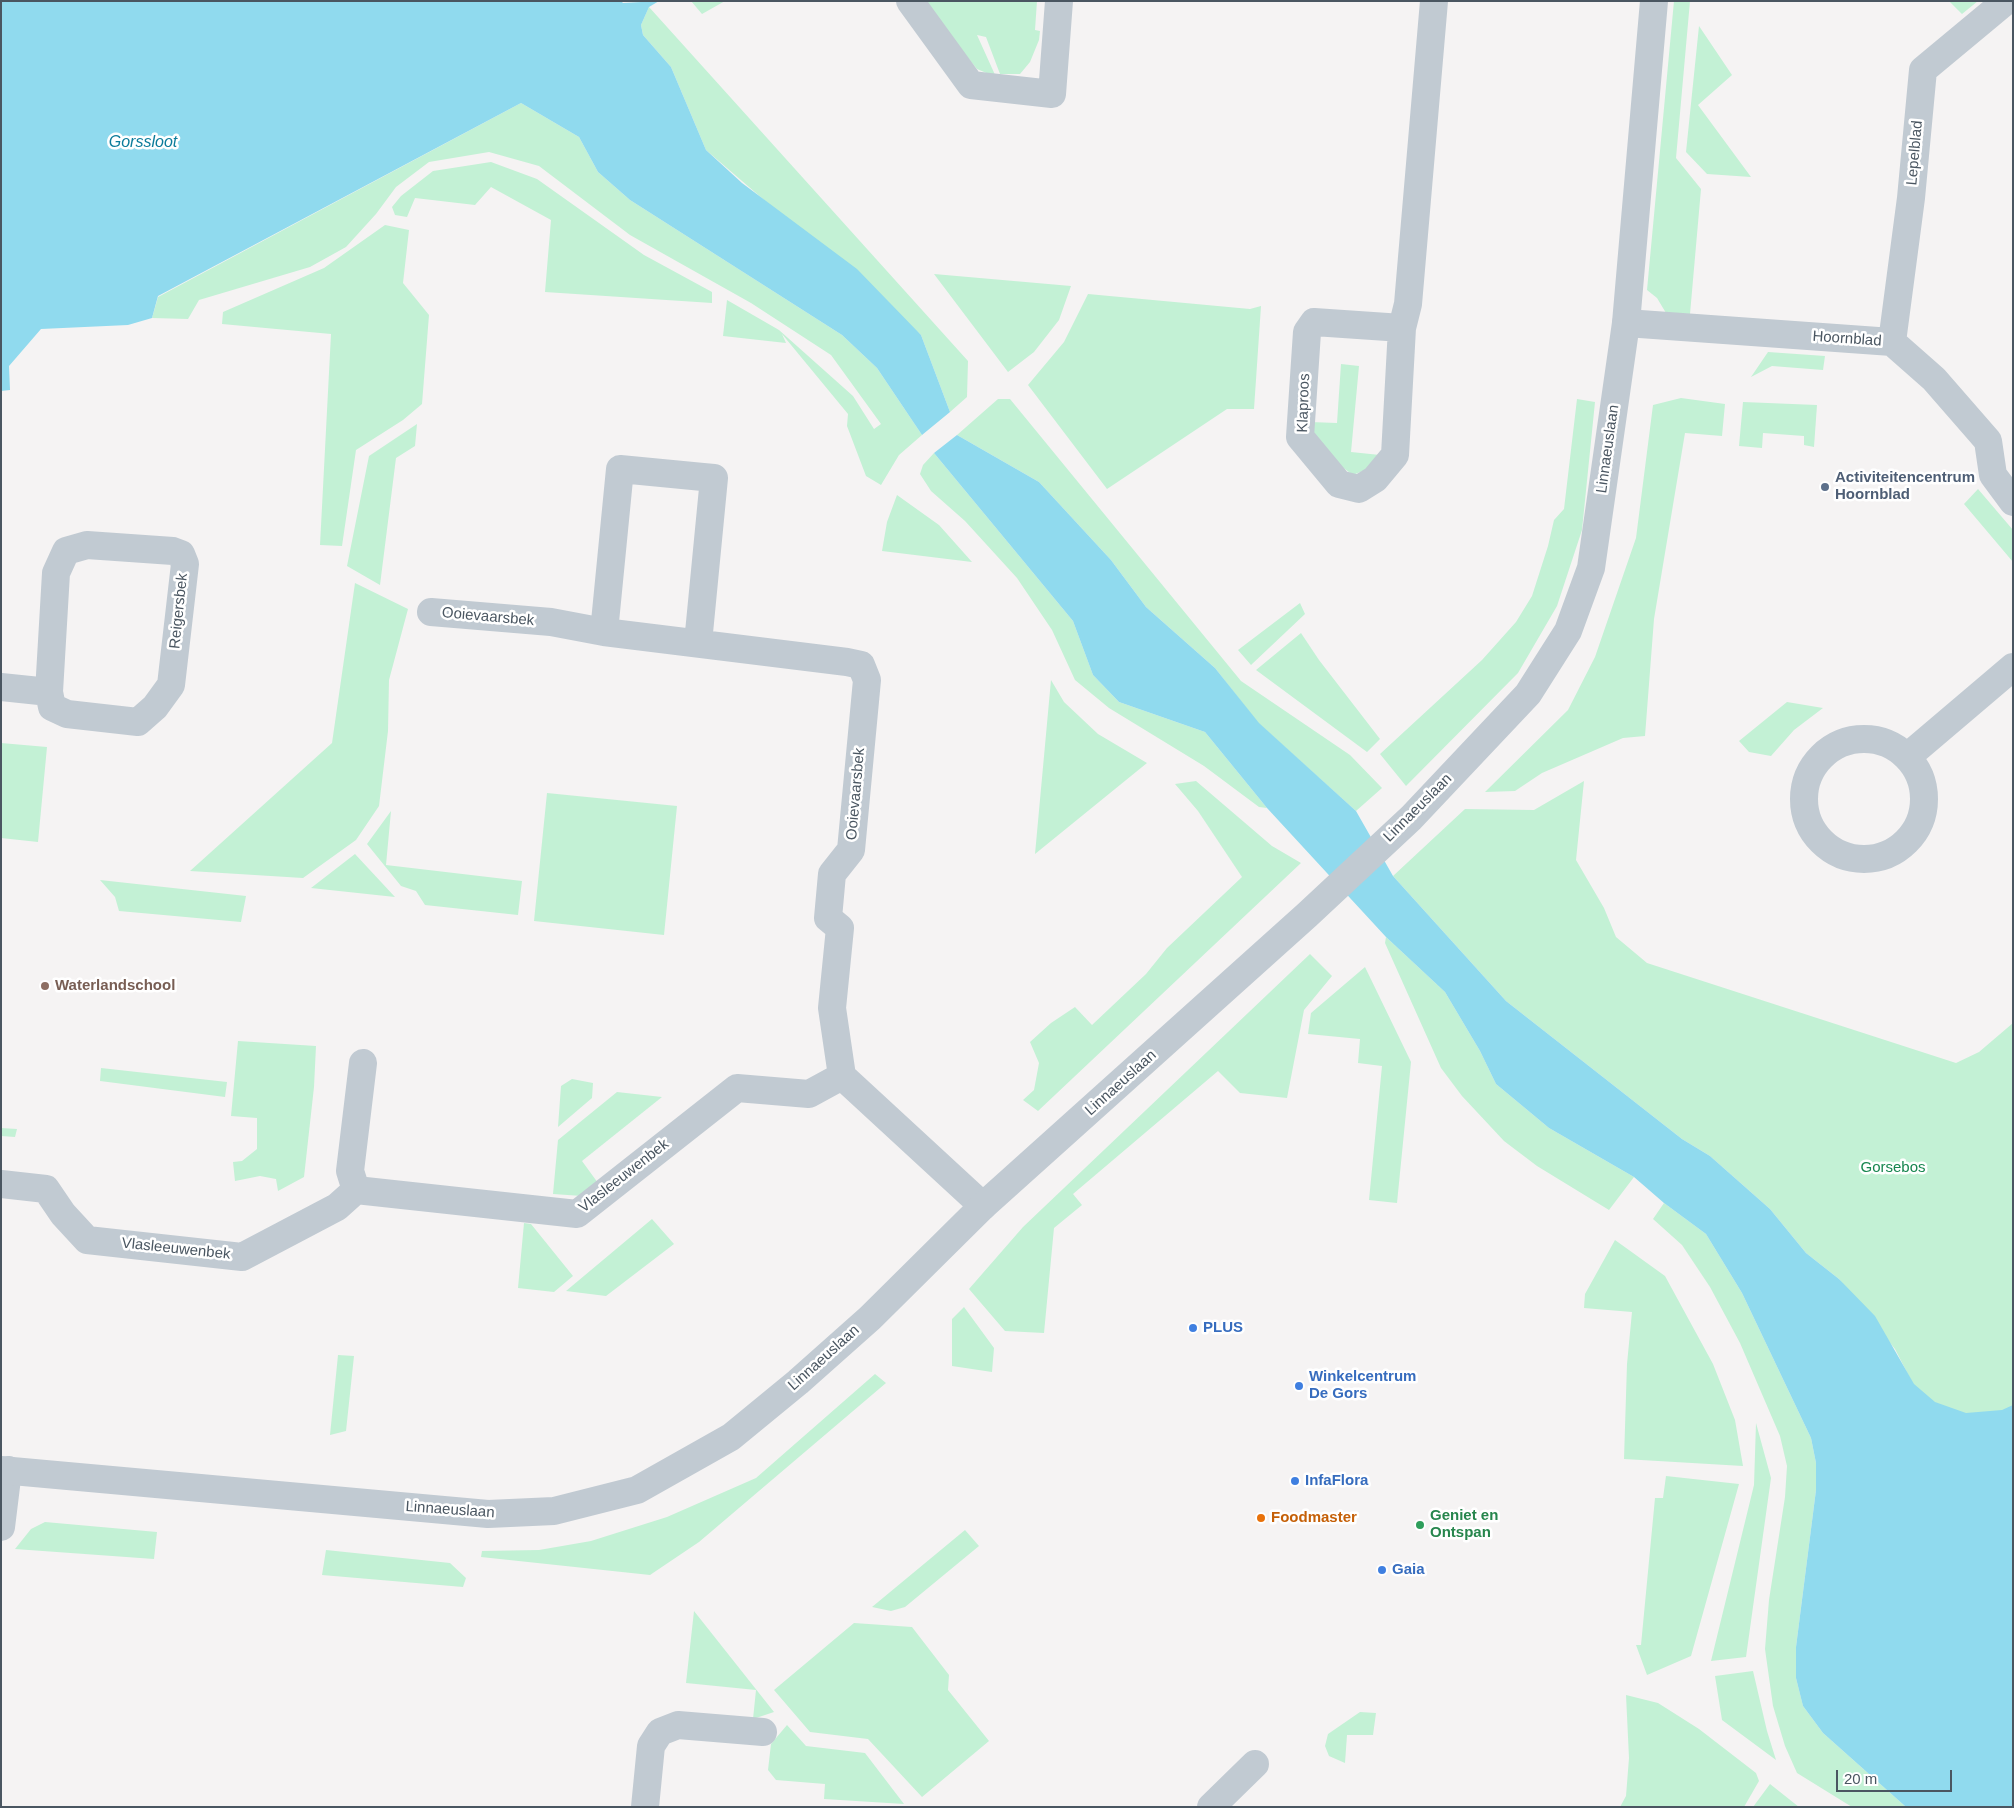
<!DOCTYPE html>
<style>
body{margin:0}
#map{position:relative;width:2014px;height:1808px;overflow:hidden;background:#f5f3f3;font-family:Arial,sans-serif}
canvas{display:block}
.frame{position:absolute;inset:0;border:2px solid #4a5661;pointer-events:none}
.scale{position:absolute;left:1836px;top:1770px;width:116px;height:22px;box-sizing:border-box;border:2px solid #4a5661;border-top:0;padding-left:6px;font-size:15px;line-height:18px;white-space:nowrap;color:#4a5661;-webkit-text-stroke:4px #fff;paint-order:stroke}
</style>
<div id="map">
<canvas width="2014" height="1808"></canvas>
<div class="frame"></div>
<div class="scale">20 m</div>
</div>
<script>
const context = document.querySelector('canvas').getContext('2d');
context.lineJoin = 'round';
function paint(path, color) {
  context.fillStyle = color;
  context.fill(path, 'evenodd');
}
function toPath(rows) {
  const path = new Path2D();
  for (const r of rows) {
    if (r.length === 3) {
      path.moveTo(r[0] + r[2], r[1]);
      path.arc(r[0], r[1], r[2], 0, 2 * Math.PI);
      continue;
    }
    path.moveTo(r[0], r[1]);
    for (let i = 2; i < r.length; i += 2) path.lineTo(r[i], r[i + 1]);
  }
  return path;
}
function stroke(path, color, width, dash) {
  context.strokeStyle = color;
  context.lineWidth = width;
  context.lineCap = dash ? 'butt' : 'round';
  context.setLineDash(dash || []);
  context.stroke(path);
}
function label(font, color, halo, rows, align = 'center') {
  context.font = font + ' Arial,sans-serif';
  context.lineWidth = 5;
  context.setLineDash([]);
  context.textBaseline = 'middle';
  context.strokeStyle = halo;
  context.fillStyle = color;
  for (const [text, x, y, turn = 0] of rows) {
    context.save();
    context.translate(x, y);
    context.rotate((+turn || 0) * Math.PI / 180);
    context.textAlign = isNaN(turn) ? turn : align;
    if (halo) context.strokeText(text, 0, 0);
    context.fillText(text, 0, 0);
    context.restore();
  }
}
paint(toPath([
 [691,1,725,1,702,14],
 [925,1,1037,1,1035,30,1040,31,1039,40,1030,62,1020,74,1000,74,986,37,977,35,996,77,977,69,924,4],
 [1674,1,1690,1,1676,158,1701,189,1690,314,1666,313,1657,298,1647,290],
 [1949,1,1978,1,1962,14],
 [649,7,968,361,967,397,950,412,921,335,706,150,671,67,643,35,641,25],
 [1699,26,1732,75,1698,105,1751,177,1707,174,1686,152],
 [521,103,579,137,598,172,630,200,842,335,877,368,922,435,899,455,881,485,866,476,847,426,848,414,782,334,786,343,723,336,727,300,779,330,853,396,874,429,881,424,831,355,751,303,630,235,539,166,489,152,429,162,396,187,376,214,346,247,310,267,199,300,188,319,152,318,158,297],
 [491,162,537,179,644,255,712,292,712,303,545,292,551,220,491,187,475,205,415,198,407,217,395,215,392,207,401,196,433,171],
 [385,225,409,230,403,283,429,315,422,404,403,420,356,450,342,546,320,545,331,334,222,324,223,312,324,268],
 [934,274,1071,286,1059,320,1034,352,1008,372],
 [1088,294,1250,309,1261,306,1254,409,1227,409,1107,489,1028,385,1064,342],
 [1768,352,1825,356,1823,370,1772,366,1751,377],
 [1341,364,1359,366,1351,452,1380,455,1365,470,1353,475,1342,467,1312,435,1310,422,1337,423],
 [1681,398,1725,404,1722,436,1685,433,1654,619,1645,736,1623,738,1542,773,1515,791,1485,792,1568,710,1595,657,1636,538,1653,405],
 [998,399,1010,399,1241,681,1350,755,1382,788,1356,811,1258,723,1215,668,1146,607,1111,560,1039,482,957,435],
 [1577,399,1595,402,1582,530,1557,606,1518,673,1406,786,1380,754,1482,660,1516,622,1532,596,1548,546,1554,520,1564,509],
 [1743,402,1817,405,1814,447,1804,445,1804,436,1763,433,1762,448,1739,446],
 [417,424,415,446,396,458,380,585,347,566,369,456],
 [934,453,1073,621,1093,675,1119,702,1205,732,1267,808,1259,807,1204,766,1109,708,1075,680,1052,630,1017,578,965,521,931,491,920,474,923,465],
 [1978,489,2013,530,2013,562,1964,504],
 [897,495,939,525,972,562,882,551,887,522],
 [355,583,408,609,389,680,388,731,379,806,356,840,303,878,190,871,332,743],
 [1300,603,1305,614,1251,665,1238,650],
 [1301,633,1319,660,1380,739,1367,752,1256,670],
 [1051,680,1064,702,1098,734,1147,763,1035,854],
 [1787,702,1823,708,1794,730,1771,756,1749,752,1739,741],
 [1,743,47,747,38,842,1,838],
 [1196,781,1272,846,1301,863,1038,1111,1023,1100,1034,1090,1039,1063,1030,1042,1051,1023,1075,1007,1092,1025,1146,974,1167,948,1242,877,1198,811,1175,784],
 [1584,781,1576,860,1604,908,1616,937,1647,963,1956,1063,1979,1052,2013,1023,2013,1513,1913,1384,1895,1349,1839,1279,1806,1253,1770,1209,1710,1156,1682,1139,1506,1001,1393,876,1465,809,1534,810],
 [547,793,677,806,664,935,534,921],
 [391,811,386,865,522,881,518,915,425,905,416,891,401,886,367,844],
 [355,854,395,897,311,888],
 [100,880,246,896,241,922,119,911,115,897],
 [1386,937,1445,992,1480,1051,1496,1084,1549,1128,1634,1177,1609,1210,1537,1166,1504,1141,1462,1096,1441,1068,1385,943],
 [1310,954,1332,976,1304,1010,1287,1098,1240,1093,1218,1071,1073,1194,1082,1205,1054,1228,1044,1333,1005,1331,969,1289,1023,1227],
 [1365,967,1411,1062,1397,1203,1369,1200,1382,1066,1358,1063,1360,1039,1308,1034,1311,1013],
 [238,1041,316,1046,314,1087,304,1177,278,1191,276,1179,260,1176,235,1181,233,1162,242,1161,257,1149,257,1118,231,1116],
 [101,1068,227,1082,225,1097,100,1081],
 [572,1079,593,1083,592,1098,558,1127,561,1086],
 [617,1092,662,1097,582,1161,598,1183,582,1196,553,1194,558,1140],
 [1,1128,17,1129,15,1137,1,1136],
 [1664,1203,1706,1234,1742,1293,1811,1438,1816,1463,1816,1490,1796,1647,1796,1678,1803,1706,1823,1733,1906,1807,1852,1807,1797,1773,1785,1746,1773,1706,1765,1649,1769,1600,1785,1497,1787,1466,1780,1436,1740,1343,1710,1287,1682,1245,1653,1219],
 [652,1219,674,1244,606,1296,566,1291],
 [524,1223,531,1224,573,1276,554,1292,518,1288],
 [1615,1240,1665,1276,1713,1364,1735,1420,1743,1466,1624,1459,1627,1364,1632,1312,1584,1308,1585,1294],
 [964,1307,994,1348,992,1372,952,1366,952,1319],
 [338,1355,354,1356,346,1431,330,1435],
 [875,1374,886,1383,699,1542,650,1575,481,1557,482,1551,539,1550,591,1541,667,1517,756,1478],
 [1756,1423,1771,1478,1746,1657,1711,1661,1754,1485],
 [1666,1476,1739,1484,1691,1656,1647,1675,1636,1645,1641,1645,1655,1498,1663,1498],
 [45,1522,157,1532,154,1559,15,1549,31,1529],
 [965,1530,979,1546,905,1607,891,1611,872,1607],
 [326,1550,450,1563,466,1578,463,1587,322,1575],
 [694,1611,774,1712,753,1719,756,1690,686,1683],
 [854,1623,912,1627,949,1675,948,1690,989,1741,922,1797,868,1739,810,1732,774,1690],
 [1753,1671,1767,1731,1776,1760,1722,1720,1715,1676],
 [1626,1695,1658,1703,1699,1729,1756,1773,1759,1781,1744,1807,1620,1807,1626,1796,1629,1758],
 [1360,1712,1376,1713,1373,1735,1347,1735,1345,1763,1329,1756,1325,1746,1328,1734],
 [787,1725,806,1746,865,1753,904,1804,824,1799,825,1784,776,1780,768,1770,771,1744],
 [1770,1784,1799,1807,1753,1807]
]), '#c3f1d5');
paint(toPath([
 [1,1,621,1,623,3,659,1,649,7,641,25,643,35,671,67,706,150,742,183,857,269,921,335,950,412,922,435,877,368,842,335,630,200,598,172,579,137,521,103,158,296,152,318,128,325,41,329,9,366,10,390,1,391],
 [957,435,1039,482,1111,560,1146,607,1215,668,1259,723,1356,811,1393,876,1506,1001,1682,1139,1710,1156,1770,1209,1806,1253,1839,1279,1875,1316,1914,1384,1935,1402,1966,1413,2002,1410,2013,1405,2013,1807,1906,1807,1823,1733,1803,1706,1796,1678,1796,1647,1816,1490,1816,1463,1811,1438,1742,1293,1706,1234,1664,1203,1634,1177,1549,1128,1496,1084,1480,1051,1445,992,1386,937,1267,808,1205,732,1119,702,1093,675,1073,621,934,453]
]), '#90daee');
stroke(toPath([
 [910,1,971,85,1052,94,1059,1],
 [1626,323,1892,342,1934,379,1988,441,1993,475,2013,502],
 [1402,328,1314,322,1307,332,1300,437,1339,484,1359,489,1375,479,1395,455,1402,328,1408,304,1434,1],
 [1892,342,1911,198,1923,70,2006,1],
 [87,545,173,551,181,554,185,564,171,685,155,707,138,722,67,714,52,707,49,692,56,573,66,551,87,545],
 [431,612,551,622,604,632,847,662,861,665,867,680,851,850,832,874,828,918,840,928,832,1008,842,1076],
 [604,632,620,469,703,477,714,478,698,643],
 [1,687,49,692],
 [1864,799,60],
 [1907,757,2013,667],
 [842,1076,983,1206],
 [1,1184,46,1189,63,1214,87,1240,242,1257,337,1207,356,1190,577,1214,737,1088,809,1094,842,1076],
 [356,1190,350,1171,363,1063],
 [1,1527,8,1470],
 [645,1807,651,1746,660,1732,678,1725,763,1732],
 [1211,1807,1255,1764]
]), '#c1cad2', 28);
stroke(toPath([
 [1,1470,488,1514,554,1511,637,1490,731,1437,798,1382,870,1318,983,1206,1307,915,1411,818,1528,694,1568,631,1591,568,1626,323,1654,1]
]), '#c1cad2', 28);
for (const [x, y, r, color] of [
 [1825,487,5,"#5c6f8a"],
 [45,986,5,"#8d6e63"],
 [1193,1328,5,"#3f7fe0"],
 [1299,1386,5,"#3f7fe0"],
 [1295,1481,5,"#3f7fe0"],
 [1261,1518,5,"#e8710a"],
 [1420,1525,5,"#2e9e5b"],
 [1382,1570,5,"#3f7fe0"]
]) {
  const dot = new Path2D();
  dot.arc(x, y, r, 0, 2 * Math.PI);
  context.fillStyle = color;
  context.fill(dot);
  stroke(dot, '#fff', 2);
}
label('15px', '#4a5661', '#fff', [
 ["Lepelblad",1915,153,-85],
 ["Hoornblad",1847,339,4],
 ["Klaproos",1304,403,-88],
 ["Linnaeuslaan",1608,449,-82],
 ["Reigersbek",179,611,-84],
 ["Ooievaarsbek",488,617,5],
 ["Ooievaarsbek",856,794,-85],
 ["Linnaeuslaan",1418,808,-45],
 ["Linnaeuslaan",1121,1083,-42],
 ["Vlasleeuwenbek",624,1176,-38],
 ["Vlasleeuwenbek",176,1249,6],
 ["Linnaeuslaan",824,1358,-42],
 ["Linnaeuslaan",450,1510,4]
]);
label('bold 15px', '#4e5e75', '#fff', [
 ["Activiteitencentrum",1835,478],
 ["Hoornblad",1835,495]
], 'left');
label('bold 15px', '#785e54', '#fff', [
 ["Waterlandschool",55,986]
], 'left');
label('15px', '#17864f', '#fff', [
 ["Gorsebos",1893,1168]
]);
label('bold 15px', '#366cbe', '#fff', [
 ["PLUS",1203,1328],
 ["Winkelcentrum",1309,1377],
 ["De Gors",1309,1394],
 ["InfaFlora",1305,1481],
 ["Gaia",1392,1570]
], 'left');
label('bold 15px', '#27864d', '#fff', [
 ["Geniet en",1430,1516],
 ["Ontspan",1430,1533]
], 'left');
label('bold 15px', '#c56008', '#fff', [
 ["Foodmaster",1271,1518]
], 'left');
label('italic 16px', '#0c7c9b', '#fff', [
 ["Gorssloot",143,143]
]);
</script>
